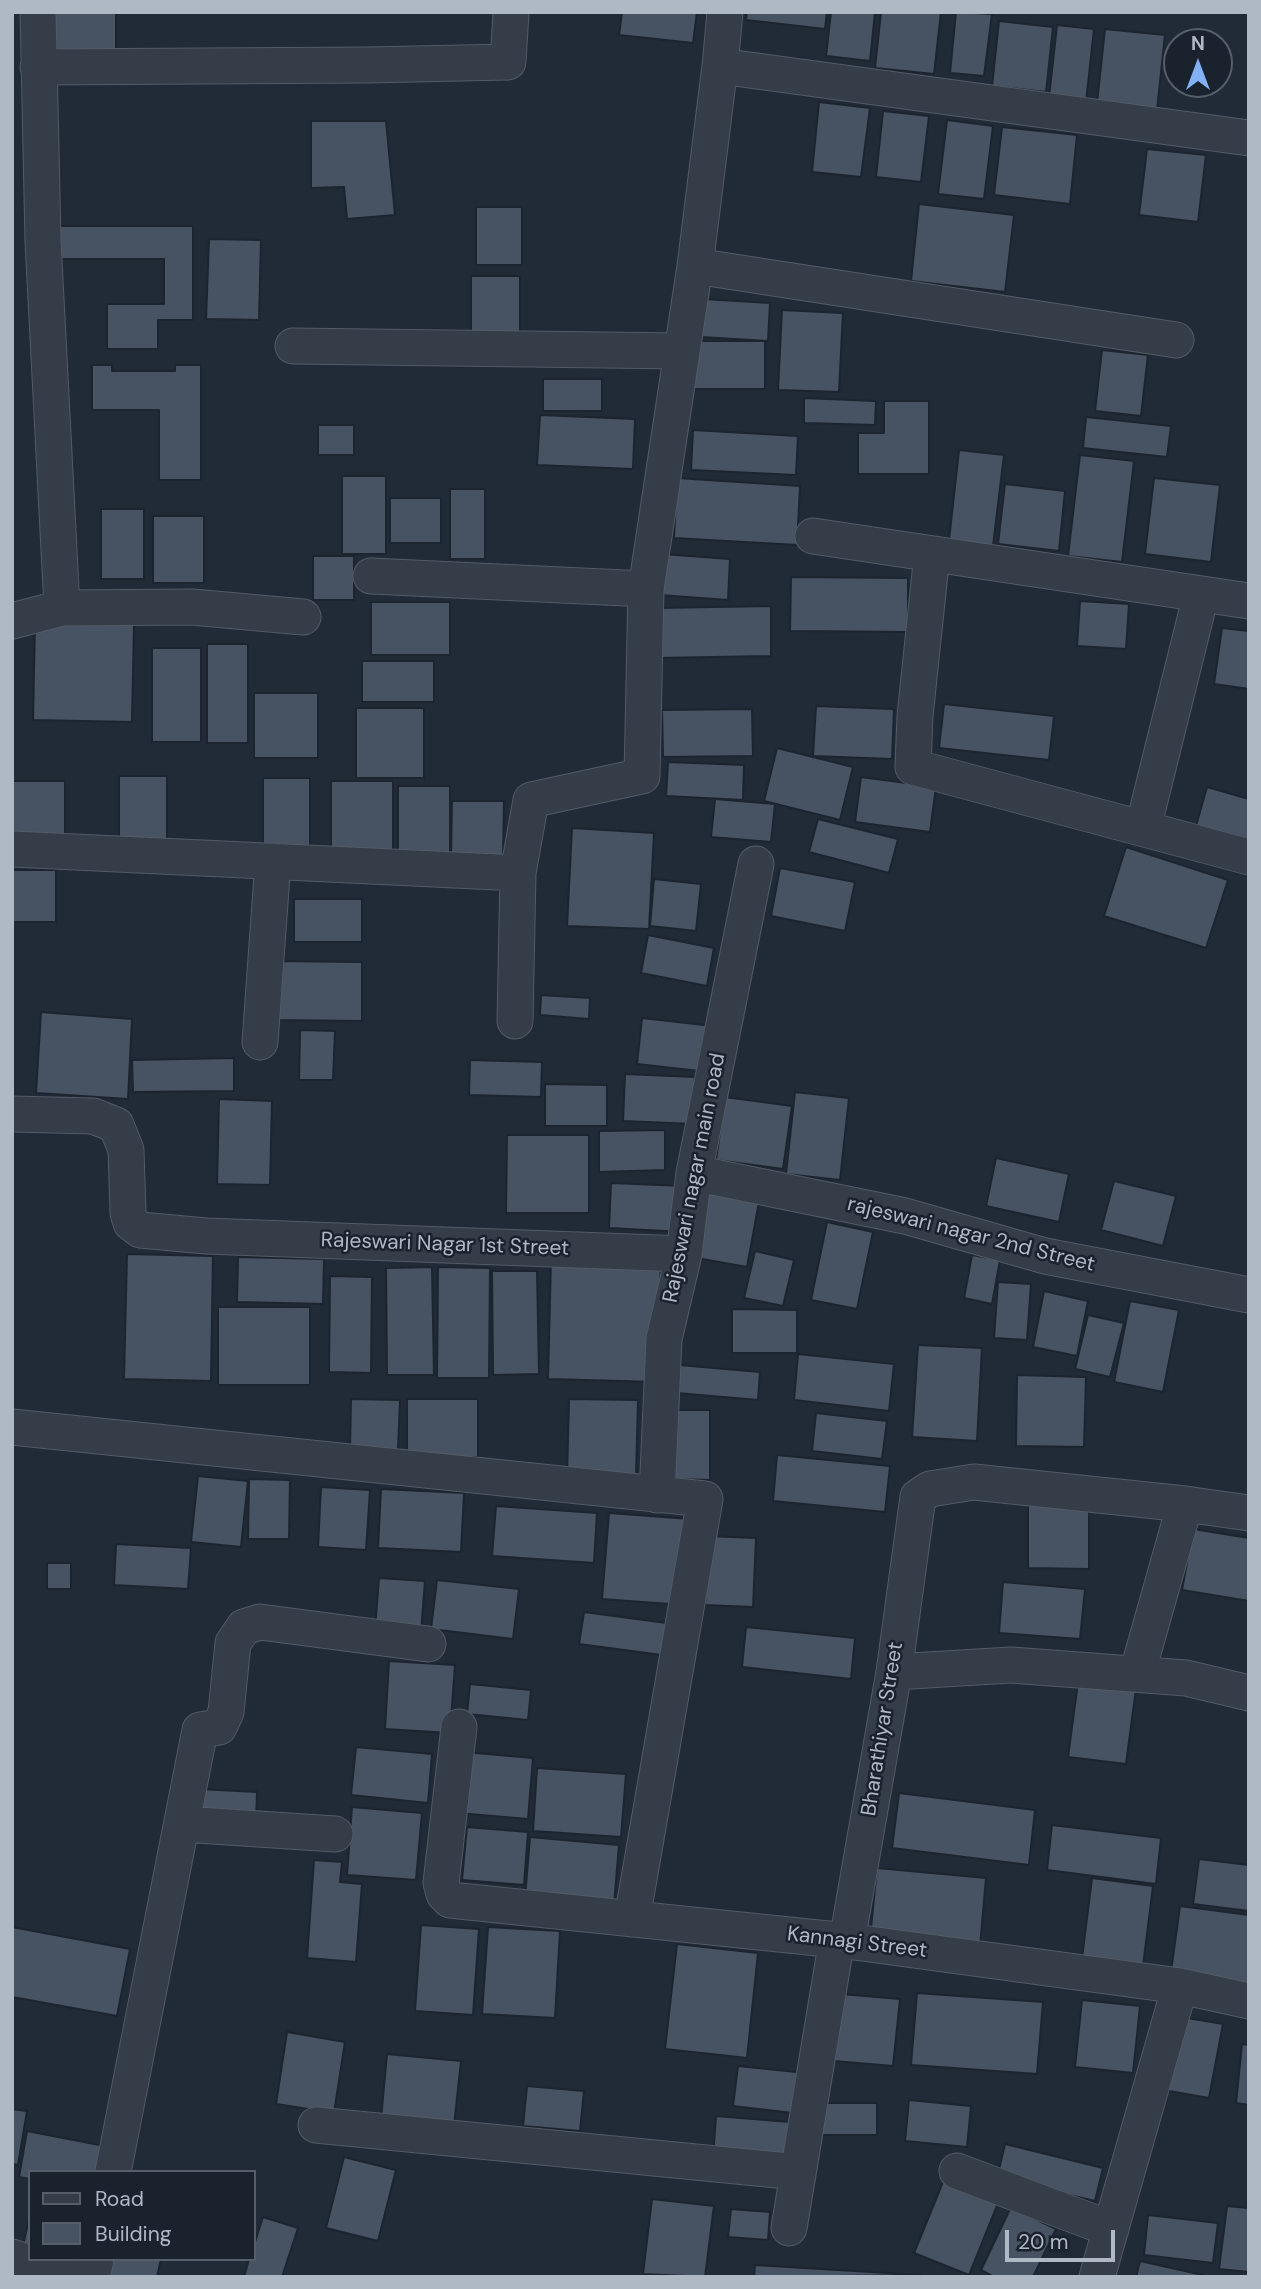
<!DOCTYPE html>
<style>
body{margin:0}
#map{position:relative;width:1261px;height:2289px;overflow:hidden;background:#212b38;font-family:"DM Sans",sans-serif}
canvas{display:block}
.frame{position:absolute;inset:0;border:14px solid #afb8c5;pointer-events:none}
.legend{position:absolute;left:28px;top:2170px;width:228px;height:91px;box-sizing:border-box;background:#1a222d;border:2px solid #565e6a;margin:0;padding:9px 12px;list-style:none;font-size:21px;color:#afb8c5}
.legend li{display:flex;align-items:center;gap:14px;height:35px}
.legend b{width:35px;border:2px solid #565e6a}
.north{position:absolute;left:1163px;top:28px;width:70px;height:70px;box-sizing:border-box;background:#1a222d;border:2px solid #565e6a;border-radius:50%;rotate:0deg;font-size:19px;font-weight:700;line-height:28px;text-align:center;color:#afb8c5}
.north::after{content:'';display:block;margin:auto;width:24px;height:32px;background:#83b1f6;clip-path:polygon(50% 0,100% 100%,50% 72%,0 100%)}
.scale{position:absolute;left:1005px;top:2230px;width:110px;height:32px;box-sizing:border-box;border:4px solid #afb8c5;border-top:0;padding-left:9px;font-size:21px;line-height:24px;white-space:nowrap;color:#afb8c5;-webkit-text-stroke:5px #1a222d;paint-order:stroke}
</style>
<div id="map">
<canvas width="1261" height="2289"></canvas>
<div class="frame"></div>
<ul class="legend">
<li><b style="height:9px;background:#343d48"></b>Road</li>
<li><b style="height:19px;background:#475262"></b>Building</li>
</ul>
<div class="north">N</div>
<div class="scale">20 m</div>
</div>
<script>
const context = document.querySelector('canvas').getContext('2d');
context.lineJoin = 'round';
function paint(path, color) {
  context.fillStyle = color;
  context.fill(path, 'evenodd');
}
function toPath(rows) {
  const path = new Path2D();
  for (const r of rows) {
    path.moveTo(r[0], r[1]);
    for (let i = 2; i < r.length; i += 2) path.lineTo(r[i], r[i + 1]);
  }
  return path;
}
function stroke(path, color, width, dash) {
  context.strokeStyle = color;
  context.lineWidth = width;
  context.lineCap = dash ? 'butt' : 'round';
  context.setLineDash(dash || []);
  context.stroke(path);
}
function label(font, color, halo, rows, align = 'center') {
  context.font = font + ' "DM Sans",sans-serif';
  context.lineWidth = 5;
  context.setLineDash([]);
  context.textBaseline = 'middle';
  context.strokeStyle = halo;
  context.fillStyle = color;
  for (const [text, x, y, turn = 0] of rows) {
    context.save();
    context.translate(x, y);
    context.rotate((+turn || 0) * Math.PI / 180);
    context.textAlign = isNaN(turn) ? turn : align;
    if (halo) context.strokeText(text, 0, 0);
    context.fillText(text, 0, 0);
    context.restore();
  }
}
const building = toPath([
 [50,12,116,12,116,53,50,53,50,12],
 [622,12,697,12,693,43,619,35,622,12],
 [747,12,827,12,825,29,746,20,747,12],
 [831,12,875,12,870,61,826,56,831,12],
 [881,12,941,12,934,74,875,68,881,12],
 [956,12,992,14,984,76,950,73,956,12],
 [999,21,1053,27,1046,92,992,86,999,21],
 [1057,25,1094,29,1086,102,1049,97,1057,25],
 [1105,29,1165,35,1157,110,1097,103,1105,29],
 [819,102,870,108,861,177,812,172,819,102],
 [883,111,929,116,921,182,876,177,883,111],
 [947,120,993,126,984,199,938,194,947,120],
 [311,121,386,121,395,215,347,219,344,187,311,188,311,121],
 [1002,127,1077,135,1070,204,994,195,1002,127],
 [1147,149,1206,155,1198,222,1139,215,1147,149],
 [919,204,1014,215,1005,292,911,281,919,204],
 [476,207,522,207,522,265,476,265,476,207],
 [56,226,193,226,193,320,158,320,158,349,107,349,107,304,164,304,164,259,56,259,56,226],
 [209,239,261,240,259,320,206,319,209,239],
 [471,276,520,276,520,337,471,337,471,276],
 [703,299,770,303,768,341,701,337,703,299],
 [782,310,843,313,839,392,778,390,782,310],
 [692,341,765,341,765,389,692,389,692,341],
 [1102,350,1148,355,1141,416,1095,411,1102,350],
 [92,365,112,365,112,371,175,371,175,365,201,365,201,480,159,480,159,410,92,410,92,365],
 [543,379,602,379,602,411,543,411,543,379],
 [804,398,876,401,875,425,804,423,804,398],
 [884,401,929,401,929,474,858,474,858,433,884,433,884,401],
 [540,415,635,419,633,469,537,465,540,415],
 [1086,417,1171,426,1167,457,1083,448,1086,417],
 [318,425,354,425,354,455,318,455,318,425],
 [693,430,798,436,796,475,691,470,693,430],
 [959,450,1004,455,992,554,948,549,959,450],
 [1080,455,1134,461,1122,562,1068,556,1080,455],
 [342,476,386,476,386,554,342,554,342,476],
 [677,478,800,486,797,545,674,538,677,478],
 [1154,478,1220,485,1211,562,1145,554,1154,478],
 [1005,484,1065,491,1059,551,998,544,1005,484],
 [450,489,485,489,485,559,450,559,450,489],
 [390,498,441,498,441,543,390,543,390,498],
 [101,509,144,509,144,579,101,579,101,509],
 [153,516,204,516,204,583,153,583,153,516],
 [662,554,730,559,728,600,659,595,662,554],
 [313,556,354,556,354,600,313,600,313,556],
 [791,577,908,578,908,632,790,631,791,577],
 [1080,601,1129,604,1126,649,1077,646,1080,601],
 [371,602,450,602,450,655,371,655,371,602],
 [771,606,771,656,657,658,657,608,771,606],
 [35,622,134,624,132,722,33,720,35,622],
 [1222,628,1249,631,1249,689,1214,684,1222,628],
 [207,644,248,644,248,743,207,743,207,644],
 [152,648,201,648,201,742,152,742,152,648],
 [362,661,434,661,434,702,362,702,362,661],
 [254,693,318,693,318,758,254,758,254,693],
 [944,704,1054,716,1049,760,939,748,944,704],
 [816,706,894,709,892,759,813,756,816,706],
 [356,708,424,708,424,778,356,778,356,708],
 [752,709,753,756,663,757,662,710,752,709],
 [777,748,853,767,840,820,764,801,777,748],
 [668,762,744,765,743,800,666,796,668,762],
 [119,776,167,776,167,844,119,844,119,776],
 [861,777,936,787,930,832,855,822,861,777],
 [263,778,310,778,310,849,263,849,263,778],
 [13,781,65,781,65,839,13,839,13,781],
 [331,781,393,781,393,859,331,859,331,781],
 [398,786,450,786,450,858,398,859,398,786],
 [1207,787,1249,799,1249,849,1194,833,1207,787],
 [715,799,775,804,771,842,711,837,715,799],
 [452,801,504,801,503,860,451,859,452,801],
 [818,819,898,839,889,873,809,852,818,819],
 [572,828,654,833,649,929,567,926,572,828],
 [1126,847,1228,880,1206,948,1104,916,1126,847],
 [780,868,855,882,845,931,771,916,780,868],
 [12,870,56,870,56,922,12,922,12,870],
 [654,879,701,884,696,931,650,926,654,879],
 [294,899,362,899,362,942,294,942,294,899],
 [648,935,714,948,707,986,641,973,648,935],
 [273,961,362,962,362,1021,273,1020,273,961],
 [541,995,590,998,589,1019,540,1015,541,995],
 [41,1012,132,1019,128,1099,36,1093,41,1012],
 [642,1018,713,1026,708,1072,637,1064,642,1018],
 [300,1030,335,1031,333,1080,299,1080,300,1030],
 [234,1058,234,1091,133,1092,132,1060,234,1058],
 [470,1060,542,1062,541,1097,469,1095,470,1060],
 [625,1074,695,1077,693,1124,623,1121,625,1074],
 [545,1084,607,1085,607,1126,545,1126,545,1084],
 [795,1092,849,1098,840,1180,786,1174,795,1092],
 [725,1097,792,1106,783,1169,716,1160,725,1097],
 [219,1099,272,1101,270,1185,217,1184,219,1099],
 [665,1130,665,1170,599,1172,599,1131,665,1130],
 [507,1135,589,1135,589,1213,506,1213,507,1135],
 [996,1158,1069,1174,1059,1222,986,1206,996,1158],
 [1114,1181,1176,1196,1163,1246,1101,1230,1114,1181],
 [611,1183,685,1186,684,1232,609,1228,611,1183],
 [702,1192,759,1202,747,1267,691,1257,702,1192],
 [827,1222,873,1232,857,1309,811,1300,827,1222],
 [755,1251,794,1260,783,1306,744,1298,755,1251],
 [127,1254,213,1256,211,1381,124,1379,127,1254],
 [972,1255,1000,1260,992,1304,964,1298,972,1255],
 [238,1257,324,1259,323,1304,237,1302,238,1257],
 [551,1258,661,1262,657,1382,548,1379,551,1258],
 [432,1267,434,1375,387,1375,386,1268,432,1267],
 [438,1267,490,1268,489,1378,437,1378,438,1267],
 [492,1271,537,1271,539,1374,493,1375,492,1271],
 [330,1276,372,1277,371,1373,329,1372,330,1276],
 [998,1282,1031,1284,1027,1340,994,1338,998,1282],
 [1044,1291,1088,1301,1077,1356,1033,1347,1044,1291],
 [1130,1301,1179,1310,1163,1392,1114,1382,1130,1301],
 [218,1307,310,1307,310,1385,218,1385,218,1307],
 [732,1309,797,1310,797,1353,732,1353,732,1309],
 [1088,1315,1124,1323,1110,1377,1075,1369,1088,1315],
 [918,1345,982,1348,977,1441,912,1437,918,1345],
 [798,1354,894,1364,889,1411,794,1400,798,1354],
 [668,1364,760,1372,758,1400,665,1392,668,1364],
 [1017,1375,1086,1377,1084,1447,1016,1446,1017,1375],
 [351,1399,400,1400,398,1450,350,1449,351,1399],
 [407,1399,478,1399,478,1457,407,1457,407,1399],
 [569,1399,638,1400,636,1477,567,1476,569,1399],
 [671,1410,710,1410,710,1480,670,1479,671,1410],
 [816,1413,887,1421,882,1459,812,1451,816,1413],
 [777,1455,890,1466,885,1512,773,1501,777,1455],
 [198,1476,248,1481,241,1547,191,1542,198,1476],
 [249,1479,290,1480,289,1539,248,1539,249,1479],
 [321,1487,370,1490,366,1550,318,1547,321,1487],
 [381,1489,464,1493,461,1552,378,1548,381,1489],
 [1028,1505,1089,1506,1089,1569,1028,1568,1028,1505],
 [496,1506,597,1513,594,1563,492,1556,496,1506],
 [609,1513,690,1519,683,1605,602,1599,609,1513],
 [1193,1529,1249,1538,1249,1601,1182,1590,1193,1529],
 [707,1536,756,1538,753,1607,705,1605,707,1536],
 [116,1544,191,1548,188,1589,114,1585,116,1544],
 [47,1563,71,1563,71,1589,47,1589,47,1563],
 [379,1578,425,1581,421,1632,375,1629,379,1578],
 [437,1580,519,1589,513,1639,431,1629,437,1580],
 [1003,1582,1085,1589,1080,1639,999,1633,1003,1582],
 [584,1612,674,1624,669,1656,579,1644,584,1612],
 [746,1627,855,1638,851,1679,742,1667,746,1627],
 [389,1661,455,1665,450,1733,385,1729,389,1661],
 [1078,1682,1136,1689,1126,1764,1068,1757,1078,1682],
 [470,1684,531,1690,528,1720,467,1714,470,1684],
 [356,1747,432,1754,428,1803,351,1795,356,1747],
 [464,1752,533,1758,528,1819,457,1813,464,1752],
 [537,1768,626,1774,621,1837,533,1831,537,1768],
 [198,1789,257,1792,256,1823,197,1821,198,1789],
 [899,1793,1035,1810,1029,1865,892,1848,899,1793],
 [352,1807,422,1813,416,1880,347,1875,352,1807],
 [1052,1825,1161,1838,1156,1884,1047,1870,1052,1825],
 [467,1827,528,1832,524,1885,462,1880,467,1827],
 [530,1837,619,1845,614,1905,525,1898,530,1837],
 [1199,1859,1249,1865,1249,1911,1193,1904,1199,1859],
 [314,1860,342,1862,340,1882,362,1884,356,1962,307,1958,314,1860],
 [877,1868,986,1878,980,1947,870,1938,877,1868],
 [1092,1878,1153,1886,1143,1966,1082,1958,1092,1878],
 [1180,1906,1249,1915,1249,1989,1170,1979,1180,1906],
 [421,1925,479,1929,473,2015,415,2011,421,1925],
 [12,1927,130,1949,117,2016,12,1997,12,1927],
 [488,1927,560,1931,555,2018,482,2014,488,1927],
 [677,1944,758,1953,747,2058,665,2049,677,1944],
 [917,1993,1043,2002,1037,2074,911,2065,917,1993],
 [841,1994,900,1999,893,2066,834,2061,841,1994],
 [1082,2000,1140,2006,1133,2073,1075,2067,1082,2000],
 [1176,2016,1223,2024,1209,2098,1163,2090,1176,2016],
 [287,2032,345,2042,334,2113,276,2104,287,2032],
 [1242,2044,1249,2045,1249,2105,1236,2103,1242,2044],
 [387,2054,461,2061,454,2126,381,2119,387,2054],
 [738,2066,806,2073,801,2114,733,2106,738,2066],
 [527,2086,584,2091,580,2131,523,2126,527,2086],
 [909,2100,971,2106,967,2147,905,2141,909,2100],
 [816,2103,877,2103,877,2135,816,2135,816,2103],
 [12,2109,27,2111,18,2165,12,2164,12,2109],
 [716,2116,790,2122,787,2163,713,2157,716,2116],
 [27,2131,115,2148,111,2172,30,2172,30,2179,19,2177,27,2131],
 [1005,2144,1103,2168,1095,2201,997,2178,1005,2144],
 [344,2157,396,2170,378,2241,326,2228,344,2157],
 [945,2177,1000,2198,969,2275,914,2253,945,2177],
 [652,2199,714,2206,705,2277,643,2274,652,2199],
 [1227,2206,1249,2208,1249,2272,1219,2269,1227,2206],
 [1011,2207,1056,2229,1033,2277,994,2277,981,2270,1011,2207],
 [731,2209,770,2212,768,2240,728,2237,731,2209],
 [30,2214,30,2251,22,2250,30,2214],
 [1148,2215,1218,2223,1213,2263,1144,2255,1148,2215],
 [263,2217,298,2228,282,2277,244,2277,249,2259,254,2259,254,2245,263,2217],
 [104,2259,161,2259,157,2277,100,2276,104,2259],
 [1140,2261,1203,2275,1202,2277,1136,2277,1140,2261],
 [755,2265,921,2275,754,2277,755,2265]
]);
paint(building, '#475262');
stroke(building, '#1c242f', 2);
const minor = toPath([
 [38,12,43,241,62,608],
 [720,66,725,12],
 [38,67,368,65,508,62,511,12],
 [695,266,1176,340],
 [293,346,682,351],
 [813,536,1249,601],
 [932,554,915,716,913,767,1249,857],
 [371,576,646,589],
 [12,621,62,608,192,607,303,617],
 [1143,828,1201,595],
 [12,849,518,873],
 [515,1021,518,873,531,800,642,776,646,589,695,266,720,66,1249,138],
 [260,1042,273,861],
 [12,1114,93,1116,116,1125,126,1150,128,1213,131,1223,140,1230,206,1236,684,1254],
 [694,1173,905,1216,1045,1256,1249,1295],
 [12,1427,705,1499,632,1919],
 [657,1495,664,1339,684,1254,694,1173,756,864],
 [894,1672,1011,1665,1186,1678,1249,1693],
 [1137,1674,1185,1504],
 [459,1727,441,1883,444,1894,450,1900,847,1941,1180,1986,1249,2001],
 [182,1824,335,1834],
 [847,1941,894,1672,918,1497,930,1489,974,1482,1185,1504,1249,1513],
 [316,2125,798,2172],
 [957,2171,1111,2229],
 [113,2172,200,1730,219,1727,226,1712,233,1643,244,1627,260,1622,428,1644],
 [789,2228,837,1939],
 [12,2257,70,2277],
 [92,2277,96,2259],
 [1097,2277,1180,1986]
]);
stroke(minor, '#525b66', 37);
stroke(minor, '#343d48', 35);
label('21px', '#afb8c5', '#1a222d', [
 ["Rajeswari nagar main road",695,1178,-79],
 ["rajeswari nagar 2nd Street",971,1235,14],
 ["Rajeswari Nagar 1st Street",445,1245,2],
 ["Bharathiyar Street",883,1729,-81],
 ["Kannagi Street",857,1943,7]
]);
</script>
